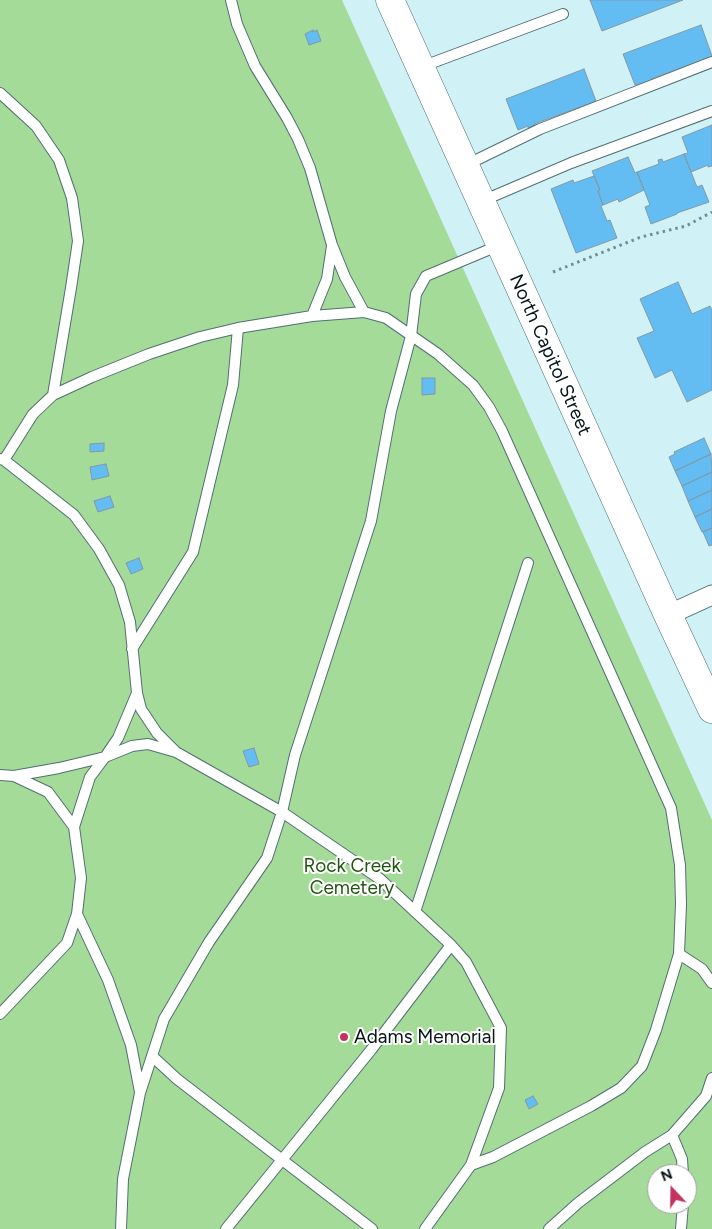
<!DOCTYPE html>
<style>
body{margin:0}
#map{position:relative;width:712px;height:1229px;overflow:hidden;background:#d0f2f6;font-family:Figtree,sans-serif}
canvas{display:block}
.north{position:absolute;left:647px;top:1164px;width:50px;height:50px;box-sizing:border-box;background:#fff;border:1px solid #9ca1a2;border-radius:50%;rotate:339deg;font-size:14px;font-weight:700;line-height:20px;text-align:center;color:#081416}
.north::after{content:'';display:block;margin:auto;width:18px;height:22px;background:#c2345e;clip-path:polygon(50% 0,100% 100%,50% 72%,0 100%)}
</style>
<div id="map">
<canvas width="712" height="1229"></canvas>
<div class="north">N</div>
</div>
<script>
const context = document.querySelector('canvas').getContext('2d');
context.lineJoin = 'round';
function paint(path, color) {
  context.fillStyle = color;
  context.fill(path, 'evenodd');
}
function toPath(rows) {
  const path = new Path2D();
  for (const r of rows) {
    path.moveTo(r[0], r[1]);
    for (let i = 2; i < r.length; i += 2) path.lineTo(r[i], r[i + 1]);
  }
  return path;
}
function stroke(path, color, width, dash) {
  context.strokeStyle = color;
  context.lineWidth = width;
  context.lineCap = dash ? 'butt' : 'round';
  context.setLineDash(dash || []);
  context.stroke(path);
}
function label(font, color, halo, rows, align = 'center') {
  context.font = font + ' Figtree,sans-serif';
  context.lineWidth = 4;
  context.setLineDash([]);
  context.textBaseline = 'middle';
  context.strokeStyle = halo;
  context.fillStyle = color;
  for (const [text, x, y, turn = 0] of rows) {
    context.save();
    context.translate(x, y);
    context.rotate((+turn || 0) * Math.PI / 180);
    context.textAlign = isNaN(turn) ? turn : align;
    if (halo) context.strokeText(text, 0, 0);
    context.fillText(text, 0, 0);
    context.restore();
  }
}
paint(toPath([
 [0,0,342,0,712,820,712,1229,0,1229],
 [657,1174,687,1174,687,1204,657,1204]
]), '#a5db98');
const building = toPath([
 [590,0,683,0,602,31,590,0],
 [701,25,712,56,651,79,651,81,635,85,623,54,701,25],
 [313,30,313,32,317,30,321,41,309,45,305,34,313,30],
 [584,69,596,101,534,124,535,125,528,128,528,126,518,130,506,99,584,69],
 [712,125,712,166,708,167,708,165,691,172,684,154,688,153,682,137,712,125],
 [684,154,697,187,702,185,709,202,677,213,677,214,651,224,645,207,650,205,637,172,659,164,658,160,662,159,663,162,684,154],
 [628,157,635,173,637,172,644,190,619,202,618,199,603,205,598,191,600,190,592,171,628,157],
 [594,176,600,190,598,191,603,205,601,206,607,221,610,220,617,238,576,253,551,189,573,180,574,183,594,176],
 [678,282,692,314,710,306,712,310,712,390,687,402,672,370,655,378,637,338,654,331,640,299,678,282],
 [422,378,435,378,435,394,422,395,422,378],
 [704,438,711,454,675,471,669,457,675,454,674,452,704,438],
 [104,443,104,451,90,452,90,444,104,443],
 [711,454,712,472,682,486,675,471,711,454],
 [106,464,109,476,92,480,90,467,106,464],
 [712,472,712,490,688,501,682,486,712,472],
 [712,490,712,509,695,517,688,501,712,490],
 [110,496,114,507,98,512,94,501,110,496],
 [712,509,712,528,702,532,695,517,712,509],
 [712,528,712,545,709,546,703,532,712,528],
 [139,558,143,569,131,574,126,563,139,558],
 [254,748,259,764,249,767,243,751,254,748],
 [533,1096,538,1104,529,1109,525,1100,533,1096]
]);
paint(building, '#64bdf2');
stroke(building, '#8199a9', 1);
const lane = toPath([
 [231,0,237,24,255,66,287,118,298,139,310,168,332,245,345,277,364,312],
 [421,67,563,14],
 [0,93,36,126,59,160,72,198,78,241,71,288,53,395],
 [466,165,540,129,712,62],
 [482,201,571,163,712,111],
 [312,316,327,279,332,246],
 [0,459,4,460,74,515,99,549,119,585,130,622,137,693],
 [4,460,33,414,53,395,92,377,149,354,200,337,238,328,312,316,364,312,386,318,438,354,473,385,489,407,502,431,671,808,680,865,681,904,679,954,656,1030,642,1066,621,1088,591,1106,493,1157,471,1165],
 [132,649,193,552,233,385,238,328],
 [0,775,14,776,48,792,74,827,81,878,77,914,67,943,0,1014],
 [14,776,59,768,105,757,118,738,137,693,141,709,157,733,175,751],
 [74,827,90,777,105,757,132,746,148,744,176,752,282,812,380,879,451,945,466,962,501,1028,499,1088,471,1165,425,1229],
 [415,912,528,563],
 [77,914,108,980,131,1045,140,1092],
 [679,954,702,969,712,983],
 [152,1056,177,1079,372,1229],
 [672,1135,682,1159,683,1174],
 [121,1229,123,1179,140,1093,164,1019,209,942,267,858,282,812,295,755,371,521,391,411,411,336,416,294,426,276,500,245],
 [226,1229,371,1050,451,945],
 [549,1229,578,1203,645,1152,672,1135,706,1096,712,1078],
 [681,1229,683,1204]
]);
const street = toPath([
 [668,615,712,595]
]);
const primary = toPath([
 [390,0,668,615,712,709]
]);
stroke(lane, '#516f72', 12);
stroke(street, '#516f72', 21);
stroke(primary, '#516f72', 29);
stroke(toPath([
 [553,272,641,237,686,226,712,212]
]), '#758d91', 3, [2.5, 4]);
stroke(lane, '#fff', 10);
stroke(street, '#fff', 19);
stroke(primary, '#fff', 28);
for (const [x, y, r, color] of [
 [344,1037,5,"#c2345e"]
]) {
  const dot = new Path2D();
  dot.arc(x, y, r, 0, 2 * Math.PI);
  context.fillStyle = color;
  context.fill(dot);
  stroke(dot, '#fff', 2);
}
label('19px', '#081416', '#fff', [
 ["North Capitol Street",550,355,66]
]);
label('19px', '#20560f', '#fff', [
 ["Rock Creek",352,866],
 ["Cemetery",352,888]
]);
label('19px', '#081416', '#fff', [
 ["Adams Memorial",354,1037]
], 'left');
</script>
